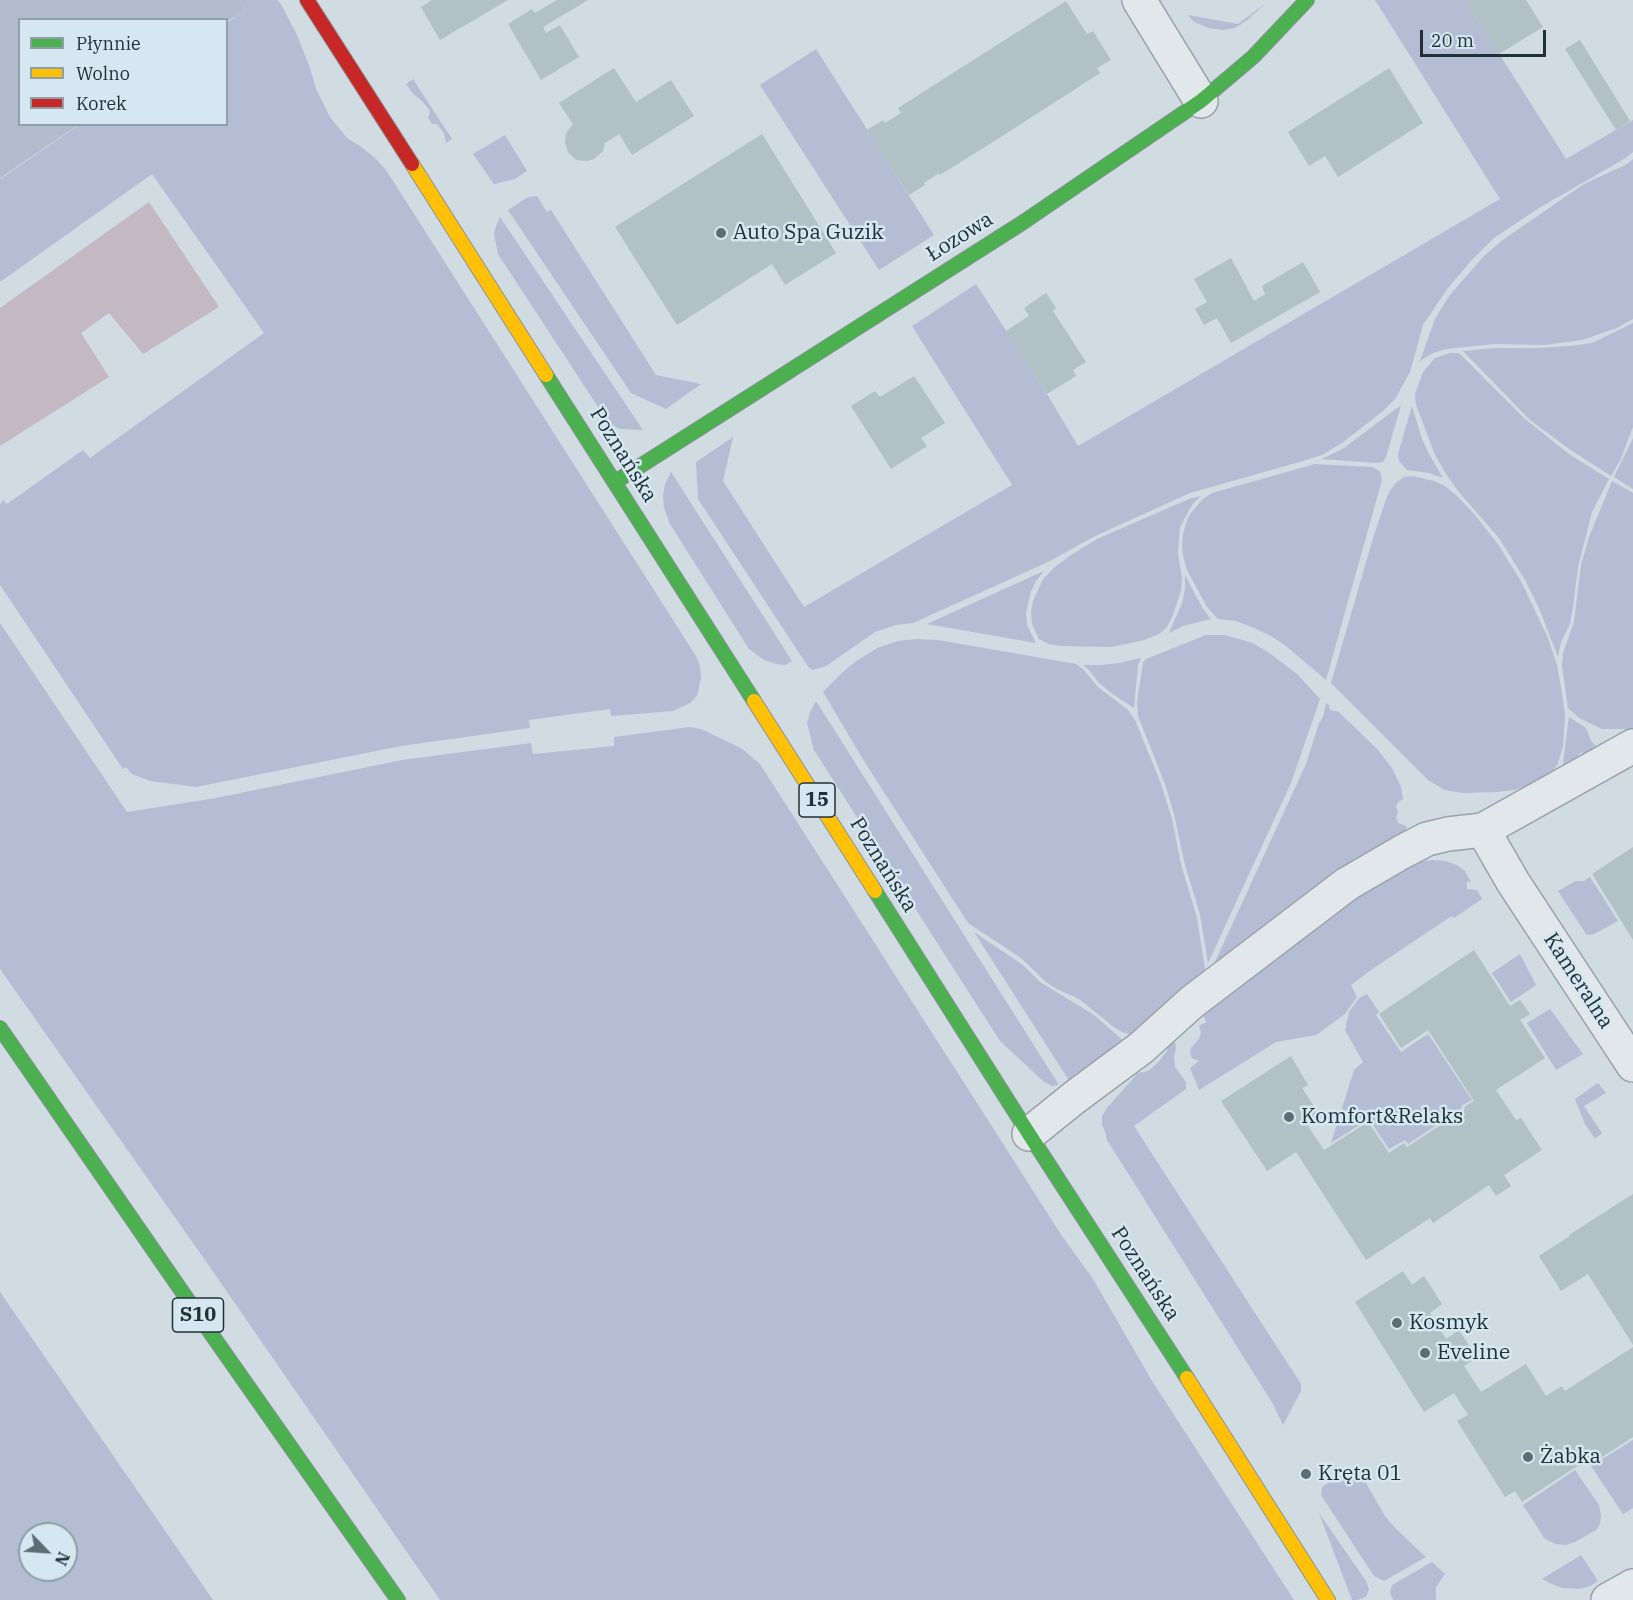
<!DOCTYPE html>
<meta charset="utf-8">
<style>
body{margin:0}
#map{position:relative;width:1633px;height:1600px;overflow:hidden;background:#d0dbe2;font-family:"IBM Plex Serif",serif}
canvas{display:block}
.legend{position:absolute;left:18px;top:18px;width:210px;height:108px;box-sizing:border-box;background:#d7e7f2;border:2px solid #8e9fa7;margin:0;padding:8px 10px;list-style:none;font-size:18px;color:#213237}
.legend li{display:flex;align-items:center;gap:12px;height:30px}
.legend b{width:30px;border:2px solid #8e9fa7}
.north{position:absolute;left:18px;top:1522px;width:60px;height:60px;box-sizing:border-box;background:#d7e7f2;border:2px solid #8e9fa7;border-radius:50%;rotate:115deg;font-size:16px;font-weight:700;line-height:24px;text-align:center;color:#213237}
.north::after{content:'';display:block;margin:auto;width:21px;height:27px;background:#5e6d73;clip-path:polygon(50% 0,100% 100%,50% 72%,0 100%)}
.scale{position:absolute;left:1420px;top:30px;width:126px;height:27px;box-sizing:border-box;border:3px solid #213237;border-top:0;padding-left:8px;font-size:18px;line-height:21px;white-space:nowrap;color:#213237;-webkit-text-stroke:4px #d7e7f2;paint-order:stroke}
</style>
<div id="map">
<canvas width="1633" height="1600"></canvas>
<ul class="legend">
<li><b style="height:8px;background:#4caf50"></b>Płynnie</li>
<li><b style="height:8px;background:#ffc107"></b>Wolno</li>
<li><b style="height:8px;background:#c62828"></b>Korek</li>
</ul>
<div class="north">N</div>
<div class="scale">20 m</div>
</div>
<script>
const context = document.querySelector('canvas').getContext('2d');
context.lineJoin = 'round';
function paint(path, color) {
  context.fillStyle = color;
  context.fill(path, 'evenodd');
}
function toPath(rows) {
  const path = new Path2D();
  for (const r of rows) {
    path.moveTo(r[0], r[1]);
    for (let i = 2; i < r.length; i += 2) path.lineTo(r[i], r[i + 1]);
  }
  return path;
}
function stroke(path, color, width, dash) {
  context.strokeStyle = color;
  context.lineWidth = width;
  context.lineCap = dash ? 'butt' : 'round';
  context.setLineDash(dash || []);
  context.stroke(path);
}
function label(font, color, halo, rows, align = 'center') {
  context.font = font + ' "IBM Plex Serif",serif';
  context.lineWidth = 5;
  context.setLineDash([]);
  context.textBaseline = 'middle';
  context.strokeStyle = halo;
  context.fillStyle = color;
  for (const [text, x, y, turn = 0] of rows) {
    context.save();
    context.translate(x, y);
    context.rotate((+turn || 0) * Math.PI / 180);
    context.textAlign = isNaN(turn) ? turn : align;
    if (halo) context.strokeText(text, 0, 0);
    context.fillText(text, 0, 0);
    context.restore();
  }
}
paint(toPath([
 [239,0,277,0,281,4,297,35,310,68,316,89,330,117,347,138,360,146,375,158,386,170,696,656,700,666,701,678,697,696,690,703,673,711,611,716,610,709,529,720,530,728,401,746,196,787,150,781,132,774,126,767,123,769,0,585,0,505,3,500,7,504,83,450,90,458,264,333,152,174,0,282,0,179,79,125,226,124,227,23,245,10],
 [1375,0,1465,0,1566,159,1633,120,1633,152,1624,159,1539,208,1494,238,1471,261,1448,288,1423,325,1410,372,1395,399,1383,411,1342,443,1322,455,1303,461,1190,493,1095,536,1048,562,913,623,896,625,875,632,826,666,813,670,809,668,698,499,696,462,733,437,723,481,804,607,1012,485,912,326,976,284,1047,394,1078,446,1500,199],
 [1266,3,1246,21,1235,28,1223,30,1209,28,1194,22,1188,15,1238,24],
 [816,49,934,235,879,270,760,85],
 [413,79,452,139,446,143,444,133,437,124,432,124,428,118,430,111,422,101,413,94,406,84],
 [505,135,527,171,515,179,494,184,473,154],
 [1633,159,1633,319,1617,328,1582,340,1545,345,1495,344,1446,349,1433,353,1420,361,1435,319,1449,296,1484,256,1504,239,1584,184,1627,164],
 [537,196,547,212,551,210,656,375,701,384,666,409,631,393,508,210,528,197],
 [500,217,643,430,620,429,611,424,602,413,498,254,494,234,496,226],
 [1633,323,1633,427,1620,461,1611,476,1572,451,1530,420,1463,351,1494,348,1539,348,1570,346,1592,343],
 [1450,353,1459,353,1525,419,1569,454,1609,479,1592,512,1578,567,1573,606,1570,624,1561,642,1558,657,1539,608,1525,580,1499,538,1458,491,1446,474,1435,455,1416,405,1415,394,1423,372,1435,358],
 [1401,405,1386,457,1383,462,1376,463,1322,459,1344,448],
 [1412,406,1422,439,1429,454,1443,478,1429,473,1407,470,1399,461,1398,454],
 [1633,438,1633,489,1614,477],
 [1315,464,1372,467,1380,471,1382,480,1326,680,1286,646,1271,636,1252,627,1236,621,1218,619,1207,607,1187,570,1183,556,1182,545,1183,534,1186,523,1190,514,1203,499,1212,493],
 [671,472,792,661,785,665,776,664,764,660,749,649,670,524,664,508,663,496,665,484],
 [1412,476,1434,481,1445,486,1457,496,1474,514,1497,543,1521,581,1548,638,1557,665,1563,699,1565,716,1563,746,1558,763,1553,772,1535,782,1515,790,1497,792,1462,793,1445,790,1428,780,1331,683,1374,535,1386,499,1391,489,1397,482,1404,477],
 [1612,481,1633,493,1633,729,1602,729,1579,718,1568,708,1562,666,1563,653,1574,622,1581,565,1589,537],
 [1201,496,1192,505,1180,527,1178,553,1182,578,1181,591,1173,615,1167,627,1159,634,1144,640,1112,647,1062,646,1049,644,1039,639,1032,624,1031,612,1033,601,1043,579,1056,566,1071,555,1097,539,1189,499],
 [1044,571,1036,581,1031,591,1026,613,1027,625,1036,643,927,624],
 [1185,575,1203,609,1211,619,1183,626,1169,633,1182,603,1185,589],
 [0,623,127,812,216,798,402,760,531,743,533,754,614,746,614,737,690,727,701,729,741,748,760,764,1062,1236,1093,1279,1152,1381,1294,1600,440,1600,205,1260,0,969],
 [1206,635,1224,635,1239,639,1253,643,1268,652,1297,674,1320,699,1291,783,1208,963,1200,914,1185,865,1174,814,1165,784,1138,716,1137,702,1143,663,1146,659],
 [917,639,938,640,1076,664,1083,669,1098,687,1128,710,1135,720,1160,781,1172,819,1181,864,1197,918,1205,969,1199,981,1136,1036,1122,1032,1115,1028,1079,999,1057,989,1046,982,1021,958,968,923,864,761,823,692,846,669,858,660,877,648,898,641],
 [1141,658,1138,665,1134,708,1114,695,1099,683,1090,671,1083,665,1101,665,1119,663],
 [816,701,1059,1085,1052,1086,1043,1081,1000,1041,814,750,807,723,810,712],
 [1326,703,1329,705,1330,710,1339,712,1377,749,1392,768,1401,787,1403,799,1398,802,1396,806,1398,812,1396,817,1398,823,1406,826,1407,832,1208,977,1306,764,1319,723,1323,717],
 [1569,717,1586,728,1591,741,1598,748,1591,753,1580,753,1572,766,1562,771],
 [1433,860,1445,861,1457,865,1465,871,1471,882,1467,881,1467,889,1477,890,1482,899,1454,918,1452,916,1429,931,1371,970,1351,985,1357,997,1345,1014,1316,1035,1276,1042,1199,1090,1190,1068,1199,1061,1192,1058,1190,1053,1191,1048,1199,1039,1201,1032,1199,1026,1206,1022,1205,1018,1202,1016,1199,1019,1197,1018,1312,921,1415,862],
 [1590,877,1618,921,1594,934,1589,935,1586,934,1558,891,1576,881,1584,881],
 [974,932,1023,965,1040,982,1094,1015,1127,1044,1082,1072,1076,1073,1070,1082],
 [1520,954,1536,985,1511,1002,1492,973],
 [1367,994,1379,1012,1376,1015,1401,1052,1428,1034,1472,1100,1461,1106,1462,1108,1408,1144,1405,1140,1389,1149,1369,1119,1331,1143,1354,1070,1363,1062,1345,1030,1349,1012,1359,998],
 [1550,1009,1583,1054,1556,1070,1527,1023],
 [1171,1039,1175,1041,1176,1048,1174,1057,1175,1067,1186,1082,1186,1089,1134,1126,1301,1384,1301,1391,1283,1425,1273,1404,1107,1140,1105,1131,1102,1125,1102,1116,1107,1108,1138,1073,1145,1072,1151,1069,1161,1059,1167,1051,1168,1043],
 [1598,1083,1606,1093,1584,1106,1602,1133,1595,1139,1585,1124,1575,1099],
 [0,1292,213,1600,0,1600],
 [30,1534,66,1534,66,1570,30,1570],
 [1633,1440,1633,1508,1623,1514,1591,1466],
 [1356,1466,1385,1516,1396,1529,1426,1557,1384,1581,1374,1576,1321,1495,1322,1487],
 [1575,1470,1599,1505,1601,1516,1600,1524,1596,1530,1575,1542,1566,1545,1556,1544,1545,1539,1523,1505],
 [1319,1513,1366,1581,1369,1589,1366,1597,1357,1600,1352,1600],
 [1581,1555,1598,1581,1590,1586,1580,1589,1563,1588,1554,1585,1542,1579],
 [1432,1562,1445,1574,1436,1587,1436,1600,1393,1600,1390,1592,1392,1585]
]), '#b4bdd3');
paint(toPath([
 [0,0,239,0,245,10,227,22,226,20,20,20,20,124,78,125,0,178]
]), '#b3bbce');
paint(toPath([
 [149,202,219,307,143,354,109,313,81,333,109,377,0,446,0,308]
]), '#c4b8c2');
paint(toPath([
 [432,0,508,0,440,40,421,7],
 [557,0,588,0,543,27,546,33,560,25,579,57,541,80,508,24,532,9,535,13],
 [1465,0,1526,0,1543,27,1499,54],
 [1066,1,1087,34,1093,31,1111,60,1097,68,1100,73,1004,135,940,175,939,173,924,183,925,185,909,195,867,130,883,120,885,123,901,113,898,108],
 [1580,40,1630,121,1616,130,1565,49],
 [614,68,636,102,671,80,694,116,632,155,619,134,605,143,603,151,594,159,587,161,576,160,568,152,565,143,566,133,573,124,559,103],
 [1389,68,1423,123,1338,177,1325,156,1309,166,1288,132],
 [762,134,836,253,785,285,772,264,677,325,615,227],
 [1231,258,1254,301,1265,294,1262,286,1303,262,1320,292,1231,343,1217,318,1204,325,1195,309,1207,302,1194,279],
 [1046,293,1056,308,1053,311,1086,362,1073,370,1076,376,1047,394,1006,331,1029,316,1024,308],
 [914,376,945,423,921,438,927,446,891,469,851,406,875,391,880,397],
 [1633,847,1633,940,1592,874],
 [1474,950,1510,1006,1520,1000,1530,1014,1520,1020,1545,1058,1496,1090,1516,1120,1521,1118,1542,1150,1504,1175,1511,1186,1496,1196,1489,1185,1433,1223,1430,1218,1366,1260,1296,1152,1267,1171,1221,1101,1291,1056,1308,1085,1302,1088,1321,1117,1308,1126,1324,1150,1368,1122,1389,1153,1404,1143,1407,1147,1465,1109,1464,1107,1474,1101,1428,1030,1401,1048,1379,1014],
 [1633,1194,1633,1345,1588,1274,1561,1291,1539,1256,1570,1236,1569,1235],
 [1403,1271,1412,1285,1424,1276,1442,1304,1430,1313,1446,1339,1459,1330,1477,1358,1464,1366,1481,1392,1526,1364,1546,1396,1562,1386,1565,1391,1633,1347,1633,1437,1588,1466,1585,1461,1522,1502,1515,1491,1505,1497,1457,1421,1468,1415,1454,1393,1424,1412,1355,1302]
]), '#b1c1c6');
const street = toPath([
 [1139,0,1201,101],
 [1483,830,1513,882,1633,1065],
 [1029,1134,1075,1097,1141,1048,1192,1002,1347,884,1402,852,1427,839,1448,834,1483,830,1633,746],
 [1608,1600,1633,1586]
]);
const fast = toPath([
 [546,375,754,701],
 [615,482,1022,223,1201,101,1253,57,1307,0],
 [875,891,1029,1134,1187,1378],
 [0,1028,212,1335,398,1600]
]);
const slow = toPath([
 [412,164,546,375],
 [754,701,875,891],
 [1187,1378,1328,1600]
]);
const jam = toPath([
 [307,0,412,164]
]);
stroke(street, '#98a3a8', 36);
stroke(fast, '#889398', 16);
stroke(slow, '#889398', 16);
stroke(jam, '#889398', 16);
stroke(street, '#e1e7eb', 33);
stroke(fast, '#4caf50', 14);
stroke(slow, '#ffc107', 14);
stroke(jam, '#c62828', 14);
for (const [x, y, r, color] of [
 [721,233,6,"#5e6d73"],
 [1289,1117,6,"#5e6d73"],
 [1397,1323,6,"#5e6d73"],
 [1425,1353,6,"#5e6d73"],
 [1528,1457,6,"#5e6d73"],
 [1306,1474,6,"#5e6d73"]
]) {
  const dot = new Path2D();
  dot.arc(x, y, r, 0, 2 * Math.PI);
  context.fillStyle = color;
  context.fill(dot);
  stroke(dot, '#d7e7f2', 2);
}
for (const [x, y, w] of [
 [817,800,36],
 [198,1315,51]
]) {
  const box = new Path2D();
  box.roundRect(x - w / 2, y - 17, w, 34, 4.5);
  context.fillStyle = '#d7e7f2';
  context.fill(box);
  stroke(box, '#213237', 1.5);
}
label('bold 20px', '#213237', null, [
 ["15",817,800],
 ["S10",198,1315]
]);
label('21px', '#213237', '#d7e7f2', [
 ["Auto Spa Guzik",733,233],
 ["Komfort&Relaks",1301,1117],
 ["Kosmyk",1409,1323],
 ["Eveline",1437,1353],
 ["Żabka",1540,1457],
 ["Kręta 01",1318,1474]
], 'left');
label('21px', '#213237', '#d7e7f2', [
 ["Łozowa",960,237,-32],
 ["Poznańska",623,455,58],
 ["Poznańska",883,865,58],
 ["Kameralna",1578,981,57],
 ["Poznańska",1145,1274,57]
]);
</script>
